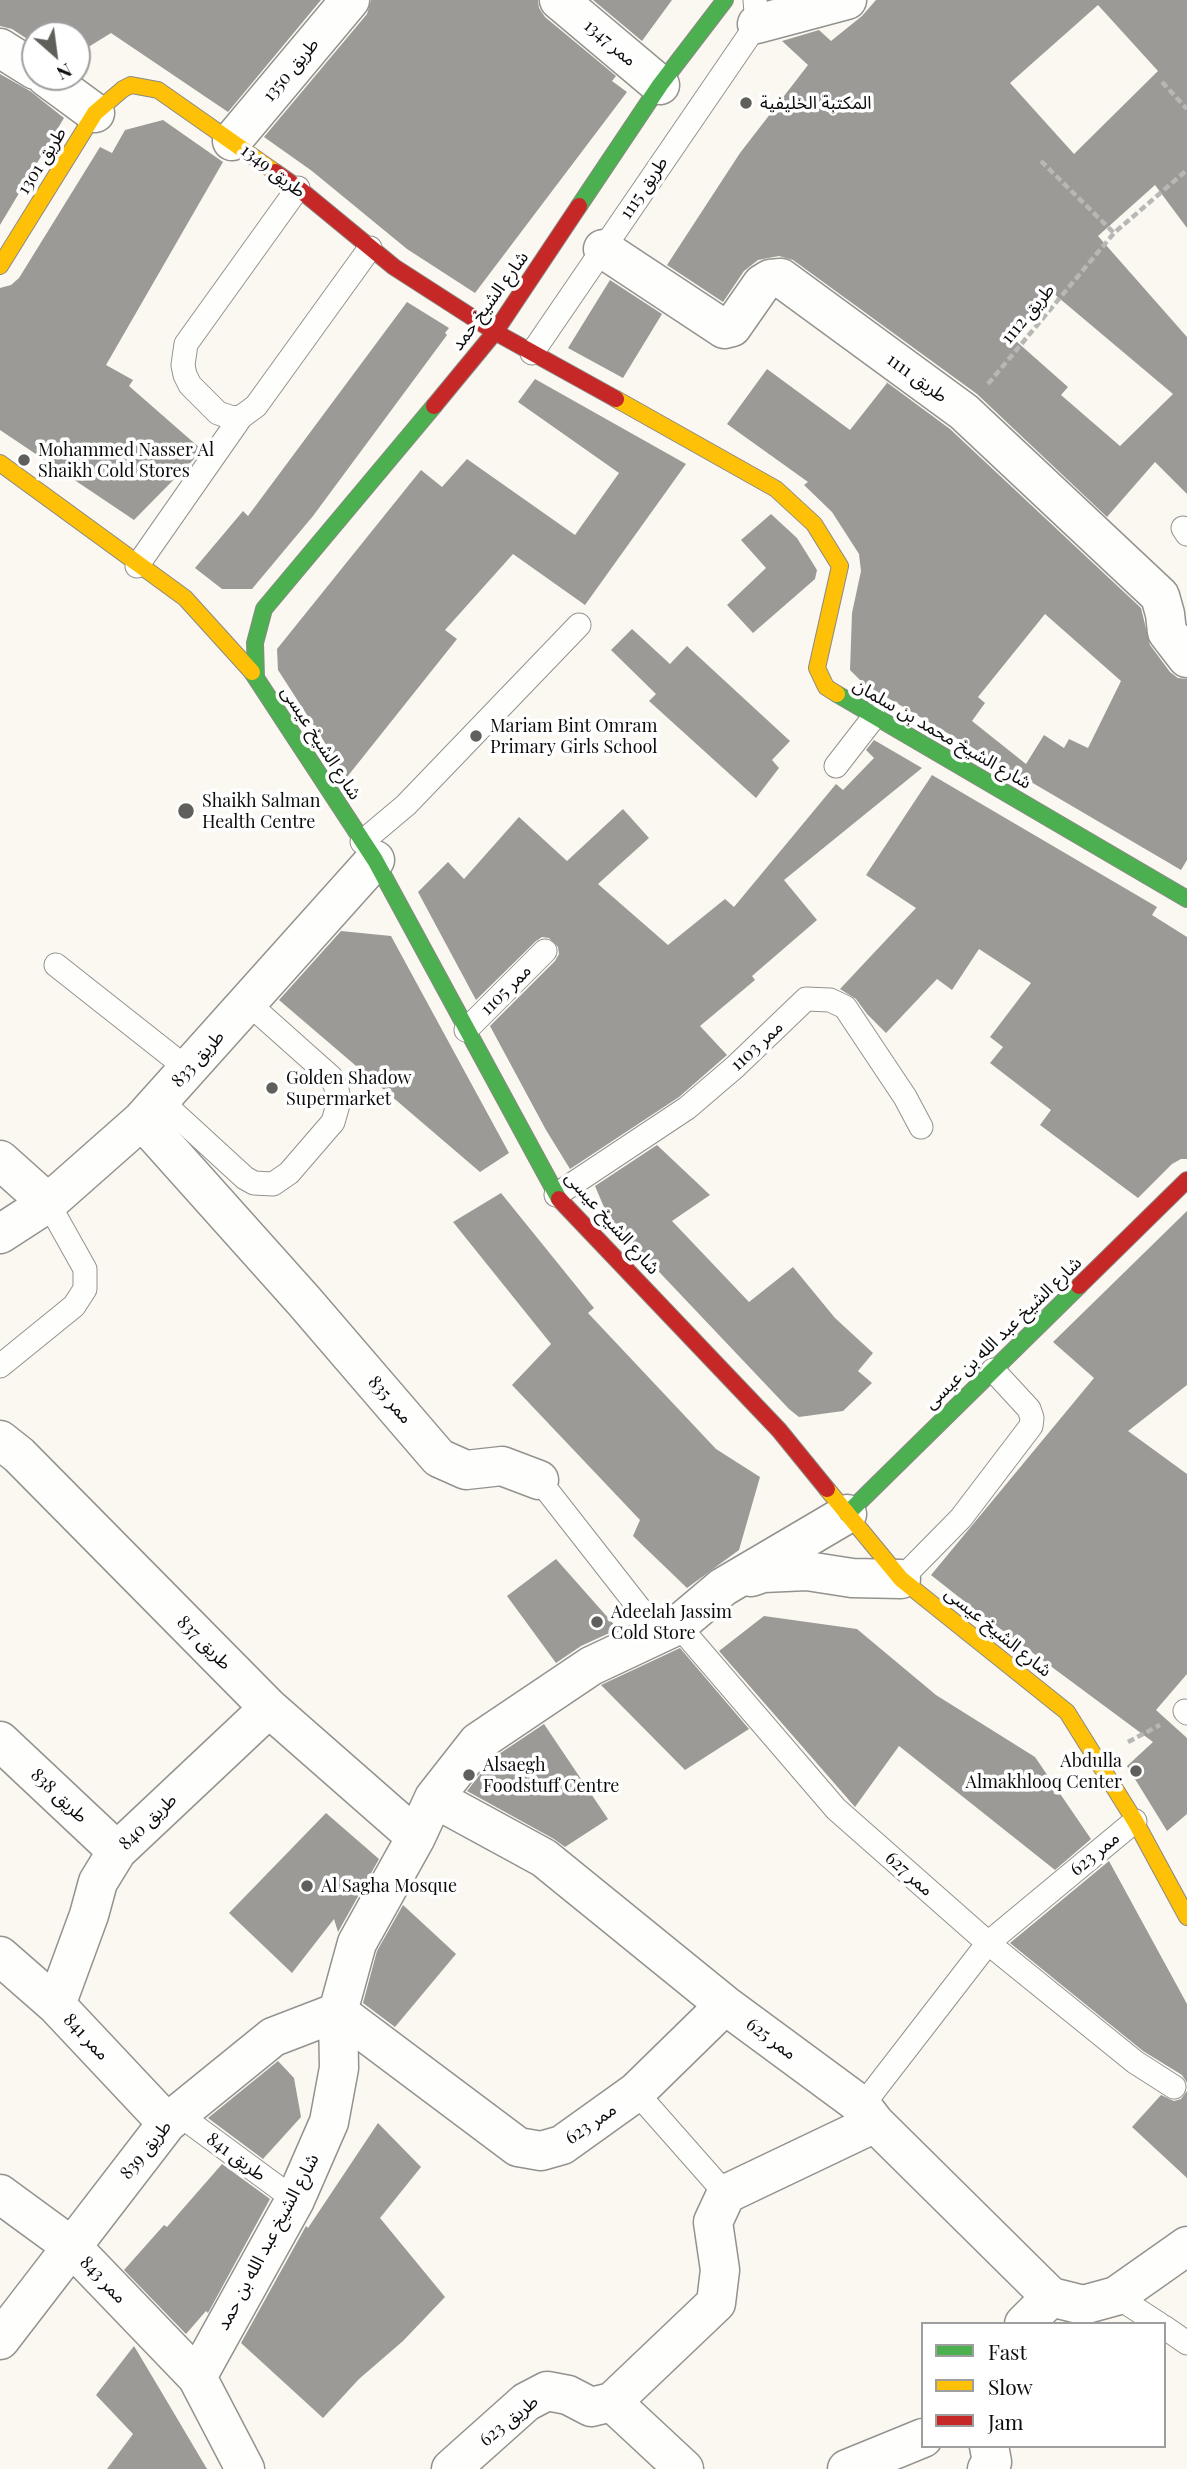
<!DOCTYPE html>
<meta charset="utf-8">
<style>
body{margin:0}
#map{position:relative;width:1187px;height:2469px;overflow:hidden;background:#faf8f0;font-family:"Playfair Display",serif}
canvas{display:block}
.legend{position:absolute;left:921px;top:2322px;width:245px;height:126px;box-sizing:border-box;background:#fff;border:2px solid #9e9e9e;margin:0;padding:9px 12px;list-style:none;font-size:21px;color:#0c0c0c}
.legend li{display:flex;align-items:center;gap:14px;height:35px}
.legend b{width:35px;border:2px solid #9e9e9e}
.north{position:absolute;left:21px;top:21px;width:70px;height:70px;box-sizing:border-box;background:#fff;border:2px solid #9e9e9e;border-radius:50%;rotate:152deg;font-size:19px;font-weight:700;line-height:28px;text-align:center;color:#0c0c0c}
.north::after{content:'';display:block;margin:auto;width:24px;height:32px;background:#5f5f5c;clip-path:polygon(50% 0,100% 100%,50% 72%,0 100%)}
</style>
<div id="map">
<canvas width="1187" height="2469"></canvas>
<ul class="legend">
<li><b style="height:9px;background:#4caf50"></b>Fast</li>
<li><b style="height:9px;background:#ffc107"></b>Slow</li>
<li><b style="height:9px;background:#c62828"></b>Jam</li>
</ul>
<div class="north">N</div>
</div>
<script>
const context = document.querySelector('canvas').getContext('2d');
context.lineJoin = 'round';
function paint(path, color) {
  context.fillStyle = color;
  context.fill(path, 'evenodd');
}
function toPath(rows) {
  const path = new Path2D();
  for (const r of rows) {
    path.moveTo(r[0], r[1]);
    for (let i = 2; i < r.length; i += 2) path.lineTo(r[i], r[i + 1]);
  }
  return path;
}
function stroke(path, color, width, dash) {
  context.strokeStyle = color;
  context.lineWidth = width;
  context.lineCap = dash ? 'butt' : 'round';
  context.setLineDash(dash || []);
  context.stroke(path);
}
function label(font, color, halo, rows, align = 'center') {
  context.font = font + ' "Playfair Display","Noto Sans Arabic",serif';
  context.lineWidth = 7;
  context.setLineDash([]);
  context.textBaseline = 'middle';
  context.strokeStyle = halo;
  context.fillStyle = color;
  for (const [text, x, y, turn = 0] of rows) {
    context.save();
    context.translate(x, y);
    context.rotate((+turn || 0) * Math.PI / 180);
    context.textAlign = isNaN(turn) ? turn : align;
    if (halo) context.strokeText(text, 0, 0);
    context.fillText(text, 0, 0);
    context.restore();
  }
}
paint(toPath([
 [0,0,321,0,228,112,111,33,77,54,77,35,35,35,35,44,12,29,0,26],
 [371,0,538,0,539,8,545,17,616,76,612,81,627,92,475,293,407,249,312,171,264,137,367,14],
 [593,0,672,0,642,41],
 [876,0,1187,0,1187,228,1155,185,1098,236,1187,337,1187,494,1155,462,1107,517,977,394,793,260,779,256,758,260,744,271,723,302,667,265,740,153,808,65,782,41,819,30,831,41,862,16],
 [1098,5,1158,71,1074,154,1010,83],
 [1053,293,1173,394,1120,446,1061,395,1068,387,1016,341],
 [0,74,30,91,64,118,0,225],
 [163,120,223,162,106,365,133,380,129,386,201,449,194,459,134,520,0,430,0,288,11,285,19,278,100,147,112,153,125,130],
 [610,280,662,314,623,378,568,348],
 [407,302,449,328,445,333,447,335,313,516,252,589,222,589,195,568,243,511,248,516],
 [767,369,850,430,887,383,885,381,950,429,1141,608,1150,645,1170,672,1178,678,1187,679,1187,860,1181,870,864,684,850,670,852,613,861,571,859,554,832,512,804,485,808,482,727,424],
 [1045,614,1121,681,1088,748,1069,739,1064,748,1044,735,1026,764,972,721,985,703,978,697],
 [535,379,686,464,585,605,513,554,445,630,457,639,347,777,278,670,277,649,421,470,442,487,467,459,575,535,619,473,518,402],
 [771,514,797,538,817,570,815,579,753,633,727,605,766,568,741,540],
 [632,629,670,664,687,646,790,741,772,760,779,768,756,798,649,701,656,694,611,650],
 [874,740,922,768,784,880,817,920,752,976,755,980,700,1026,727,1055,679,1097,570,1169,546,1130,490,1026,555,961,559,954,558,947,549,938,542,937,536,941,476,1000,418,892,448,862,464,879,519,817,567,861,623,809,649,838,598,884,668,945,725,899,734,907,836,784,843,790,874,758,866,750],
 [932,775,1157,907,1152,915,1187,937,1187,1159,1181,1159,1172,1164,1138,1198,1040,1125,1051,1110,990,1063,1003,1047,990,1037,1031,983,979,949,952,990,937,979,886,1033,867,1014,856,999,840,989,916,908,866,875],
 [341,931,391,936,509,1153,480,1172,279,1000],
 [657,1145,710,1195,672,1221,749,1302,793,1267,835,1318,873,1353,858,1371,872,1383,843,1411,799,1417,789,1409,609,1219,595,1186],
 [501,1193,594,1308,588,1313,716,1449,760,1477,739,1550,687,1588,633,1536,640,1520,512,1385,551,1344,453,1222],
 [1187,1211,1187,1385,1128,1431,1187,1474,1187,1674,1156,1710,1187,1738,1187,1814,1167,1831,1127,1766,1153,1742,979,1613,931,1575,1094,1378,1053,1342],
 [556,1559,618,1629,581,1646,556,1663,507,1596],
 [764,1616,857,1629,936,1695,1035,1757,1091,1839,1055,1870,899,1746,855,1807,719,1651],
 [680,1648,749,1729,685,1770,601,1685],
 [544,1724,608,1819,565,1847,554,1839,467,1791,493,1758],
 [326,1813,379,1859,338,1932,334,1919,292,1973,229,1913],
 [1109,1861,1187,2004,1187,2083,1182,2075,1143,2051,1010,1943],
 [403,1905,456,1954,395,2027,363,2003,377,1951],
 [278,2061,294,2078,301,2117,263,2159,208,2118],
 [1187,2091,1187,2178,1132,2127,1161,2095,1174,2101,1181,2099],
 [378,2123,421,2167,380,2218,445,2297,403,2341,359,2379,323,2418,241,2343,306,2226,308,2228],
 [222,2164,270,2199,208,2313,206,2311,186,2334,124,2270,164,2225,167,2227],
 [134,2346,165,2398,207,2469,107,2469,133,2434,96,2395]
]), '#9c9a96');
const lane = toPath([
 [298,188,186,344,183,365,185,375,190,385,218,413,233,418,241,417,256,406,370,248],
 [532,353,757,24,755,0],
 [1183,528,1187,534],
 [137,566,241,417],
 [836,766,874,717],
 [362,842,406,805,579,625],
 [56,965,189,1070],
 [466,1030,545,951],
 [161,1101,245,1178,254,1183,273,1184,289,1173,333,1122,339,1101,337,1089,331,1077,248,1003],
 [556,1195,687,1108,735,1067,806,999,830,1000,845,1007,905,1097,921,1127],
 [0,1366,74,1306,85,1289,85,1269,48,1203],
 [539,1480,658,1632],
 [901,1579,961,1518,1031,1426,1032,1418,1029,1409,993,1370],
 [678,1625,836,1809,988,1943,1135,2062,1174,2087],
 [1185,1711,1187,1713],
 [636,2092,726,2194],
 [862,2106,988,1943,1135,1821],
 [177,2113,295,2200],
 [1116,2296,1159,2324],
 [1164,2327,1187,2343]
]);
const street = toPath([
 [559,0,660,85],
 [757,24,847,0],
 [0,48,35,70],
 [46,77,95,113],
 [232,141,350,0],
 [603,249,724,329,732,327,762,284,770,279,781,278,964,412,1160,596,1165,614,1167,632,1187,658],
 [142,1120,304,1301,439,1458,466,1470,502,1466,539,1480],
 [0,1160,48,1203],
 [0,1234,48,1203,142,1120,375,860],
 [0,1440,19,1455,269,1708,416,1837],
 [751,1577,763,1573,807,1571,852,1578,901,1579],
 [0,1741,117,1851],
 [434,1798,544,1858,725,2005,862,2106,875,2123,1051,2297,1083,2305,1116,2296,1187,2246],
 [0,1956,56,2005,167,2123],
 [56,2005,89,1915,98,1882,117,1851,269,1708],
 [0,2194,71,2246,197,2377],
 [1024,2324,1051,2297],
 [0,2340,167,2123,273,2037,338,2012,518,2147,541,2151,562,2145,636,2092,725,2005],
 [612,2402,684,2469],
 [245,2469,197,2377,295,2200,329,2122,339,2068,338,2012,357,1943,416,1837,434,1798,478,1742,591,1666,678,1625,723,1587,847,1514],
 [451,2469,526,2402,547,2391,568,2395,591,2407,612,2402,716,2303,720,2270,713,2222,726,2194,875,2123],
 [847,2469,923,2438],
 [987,2469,992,2462,989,2446]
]);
const fast = toPath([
 [579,206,660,85,725,0],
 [252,672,375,860,559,1199],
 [256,677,255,643,264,609,434,406],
 [837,694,1187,899],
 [847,1514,1079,1286]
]);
const slow = toPath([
 [0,266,95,113,123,89,131,85,158,90,275,172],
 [616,399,776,489,814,524,840,566,817,668,826,687,837,694],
 [0,463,185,598,252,672],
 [827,1489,901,1579,1067,1712,1135,1821,1187,1917]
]);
const jam = toPath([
 [275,172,298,188,394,267,495,332,616,399],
 [434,406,495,332,579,206],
 [559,1199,779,1430,827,1489],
 [1079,1286,1187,1180]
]);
stroke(lane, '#93928f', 25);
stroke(street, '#93928f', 41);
stroke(fast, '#8a8985', 18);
stroke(slow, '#8a8985', 18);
stroke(jam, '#8a8985', 18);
stroke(toPath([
 [1162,82,1187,109],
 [1041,161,1114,233],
 [988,384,1114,233,1187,170],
 [1128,1742,1160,1725]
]), '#b7b7b5', 4.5, [7, 3.5]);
stroke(lane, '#fefefd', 23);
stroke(street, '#fefefd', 38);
stroke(fast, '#4caf50', 16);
stroke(slow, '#ffc107', 16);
stroke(jam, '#c62828', 16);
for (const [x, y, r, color] of [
 [746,103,7,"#5f5f5c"],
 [24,460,7,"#5f5f5c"],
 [476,736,7,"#5f5f5c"],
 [186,811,9,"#5f5f5c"],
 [272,1088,7,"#5f5f5c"],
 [597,1622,7,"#5f5f5c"],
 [1136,1771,7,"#5f5f5c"],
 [469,1775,7,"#5f5f5c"],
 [307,1886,7,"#5f5f5c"]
]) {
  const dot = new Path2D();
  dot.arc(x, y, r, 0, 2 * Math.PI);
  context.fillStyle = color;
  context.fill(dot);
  stroke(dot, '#fff', 2.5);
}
label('18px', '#0c0c0c', '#fff', [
 ["ممر 1347",610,43,40],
 ["طريق 1350",291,70,-50],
 ["طريق 1301",42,161,-58],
 ["طريق 1349",273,171,37],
 ["طريق 1115",644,188,-56],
 ["شارع الشيخ حمد",490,301,-54],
 ["طريق 1112",1028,314,-50],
 ["طريق 1111",917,378,36],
 ["شارع الشيخ محمد بن سلمان",942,734,30],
 ["شارع الشيخ عيسى",321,743,57],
 ["ممر 1105",506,990,-45],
 ["ممر 1103",757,1046,-43],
 ["طريق 833",198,1059,-48],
 ["شارع الشيخ عيسى",612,1223,48],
 ["شارع الشيخ عبد الله بن عيسى",1003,1333,-44],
 ["ممر 835",390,1400,49],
 ["شارع الشيخ عيسى",998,1632,39],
 ["طريق 837",204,1643,45],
 ["طريق 838",59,1796,43],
 ["طريق 840",148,1822,-44],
 ["ممر 623",1095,1854,-40],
 ["ممر 627",909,1874,41],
 ["ممر 841",86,2037,46],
 ["ممر 625",771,2039,36],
 ["ممر 623",591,2124,-35],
 ["طريق 839",146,2150,-51],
 ["طريق 841",236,2157,36],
 ["شارع الشيخ عبد الله بن حمد",268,2242,-62],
 ["ممر 843",103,2280,46],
 ["طريق 623",509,2421,-39]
]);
label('18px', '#0c0c0c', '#fff', [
 ["المكتبة الخليفية",760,103],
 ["Mohammed Nasser Al",38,450],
 ["Shaikh Cold Stores",38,471],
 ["Mariam Bint Omram",490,726],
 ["Primary Girls School",490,747],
 ["Shaikh Salman",202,801],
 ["Health Centre",202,822],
 ["Golden Shadow",286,1078],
 ["Supermarket",286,1099],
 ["Adeelah Jassim",611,1612],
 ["Cold Store",611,1633],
 ["Abdulla",1122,1761,"right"],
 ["Almakhlooq Center",1122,1782,"right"],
 ["Alsaegh",483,1765],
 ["Foodstuff Centre",483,1786],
 ["Al Sagha Mosque",321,1886]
], 'left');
</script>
